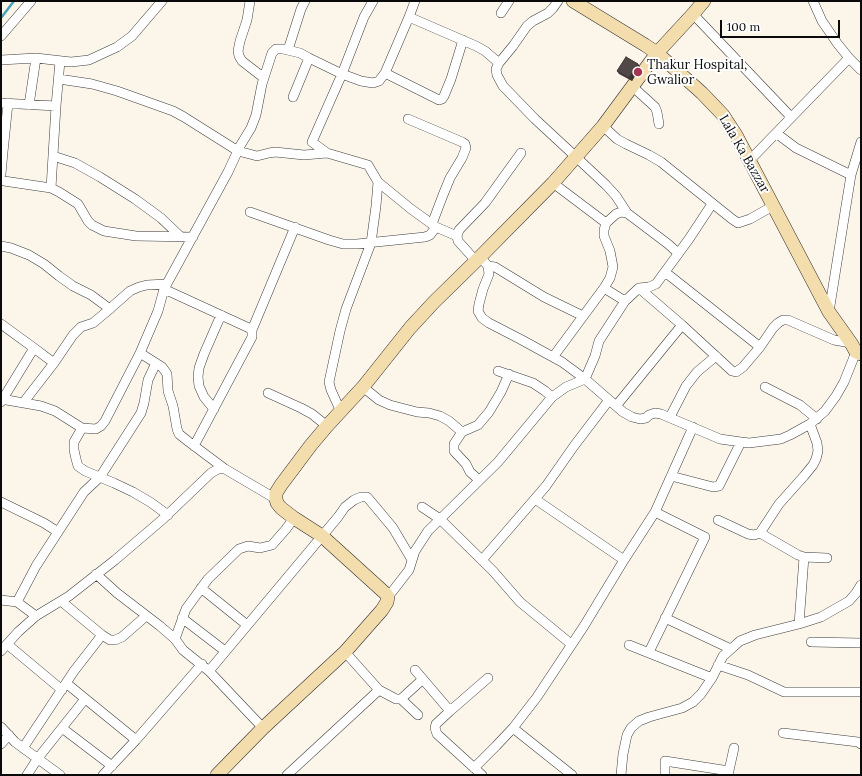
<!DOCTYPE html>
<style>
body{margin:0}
#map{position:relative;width:862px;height:776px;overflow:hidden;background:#fcf5ea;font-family:Lora,serif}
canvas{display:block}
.frame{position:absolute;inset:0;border:2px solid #0a0a0a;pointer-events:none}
.scale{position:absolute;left:720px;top:20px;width:120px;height:18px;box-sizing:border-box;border:2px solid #0a0a0a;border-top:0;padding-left:5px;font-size:12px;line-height:14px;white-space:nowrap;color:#0a0a0a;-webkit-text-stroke:3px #fff;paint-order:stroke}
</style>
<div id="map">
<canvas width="862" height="776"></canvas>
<div class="frame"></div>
<div class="scale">100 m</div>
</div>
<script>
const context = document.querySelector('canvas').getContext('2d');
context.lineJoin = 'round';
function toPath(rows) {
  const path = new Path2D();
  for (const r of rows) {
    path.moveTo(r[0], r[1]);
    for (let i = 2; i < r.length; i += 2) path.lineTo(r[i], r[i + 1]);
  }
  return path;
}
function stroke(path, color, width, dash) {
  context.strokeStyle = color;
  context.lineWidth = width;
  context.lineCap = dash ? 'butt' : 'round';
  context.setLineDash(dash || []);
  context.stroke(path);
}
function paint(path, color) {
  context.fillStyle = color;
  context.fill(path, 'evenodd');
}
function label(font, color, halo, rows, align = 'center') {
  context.font = font + ' Lora,serif';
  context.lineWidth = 4;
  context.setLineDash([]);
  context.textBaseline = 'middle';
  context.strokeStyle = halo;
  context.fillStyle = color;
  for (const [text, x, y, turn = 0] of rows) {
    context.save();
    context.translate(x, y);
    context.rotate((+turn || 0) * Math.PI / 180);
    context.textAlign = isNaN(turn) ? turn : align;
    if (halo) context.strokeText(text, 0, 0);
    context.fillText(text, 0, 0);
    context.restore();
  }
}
stroke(toPath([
 [1,18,14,1]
]), '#46a3ba', 2.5);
const street = toPath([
 [250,1,247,20,240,41,238,51,239,56,242,61,264,78],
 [813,1,822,21,837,43,849,58,861,70],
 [501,13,509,1],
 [693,14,791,117],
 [409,17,476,46,485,51,499,63,513,46,527,26,533,21,548,13,553,8,558,1],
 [1,36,31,1],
 [288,50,301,9,305,1],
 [1,60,36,58,71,62,89,60,117,47,132,36,162,1],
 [499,63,496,69,497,75,503,86,535,119,576,157,606,185,616,196,627,213],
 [385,73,439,100,442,99,444,96,451,79,463,40],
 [59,79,92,84,117,91,173,111,184,117,238,151,257,156,269,153,275,152,304,155,327,153],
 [633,87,655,107,657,112,659,124],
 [293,97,309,58],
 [1,103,56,106],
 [29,105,36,58],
 [408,119,462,142,465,144,466,148,462,158,450,178,443,195,432,224],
 [603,126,617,139,626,144,649,155,661,162,732,219,738,223,750,219,773,206],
 [776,133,796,148,851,175],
 [1,150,3,152,1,174],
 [3,152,8,103],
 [53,156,75,163,100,177,135,199,161,218,181,237],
 [749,161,849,58],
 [1,179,1,180,4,181,51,188,59,192,78,204,88,221,92,225,104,231,136,236,193,237],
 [553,183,606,223,616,214,621,212,627,213,668,244,678,253],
 [51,188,56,106,60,61],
 [250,212,329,240,343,244,357,244,425,237,430,235,436,227,411,209,378,182,368,165,327,153,312,142,342,74,364,17,373,1],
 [436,227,457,236],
 [1,246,11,248,29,255,44,264,59,276,73,286,91,295,110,309],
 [480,257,488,266,489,274,483,289,479,304,478,311,482,318,489,323,520,339,562,362,585,379,623,412,632,417,640,419,646,418,649,415,655,413,661,414,720,439,741,442,749,443,781,439,790,435,810,424,825,411,836,396,844,382,856,352],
 [476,261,458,241,457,236,459,230,485,203,521,153],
 [488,266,495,267,544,297,583,316],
 [665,272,760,347],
 [604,288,625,301],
 [639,288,682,325,732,371,736,372,743,367,760,347,773,328,778,323,783,320,788,320,834,340,851,343],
 [164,289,249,328,252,330,252,337,194,446],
 [829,312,845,212,851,175,861,142],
 [1,324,34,348,54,363],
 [252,330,295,227],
 [140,353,162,367,165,371,167,374,168,391,173,406,177,429,179,434,189,442,225,469],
 [553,357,604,288,610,278,613,267,610,251,604,236,604,230,606,223],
 [498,371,533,383,545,391,552,397],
 [363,387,379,400,390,405,417,412,429,413,440,416,449,421,462,432],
 [765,387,800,405,817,419],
 [268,393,301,408,312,414,327,426],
 [1,399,41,406,55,411,82,428,96,429,101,426,105,421,140,353,158,311,164,289,228,172,240,146,251,128,256,115,262,84,272,53,276,49,283,49,300,53,309,58,342,74,361,81,373,83,379,81,385,73,409,17,415,1],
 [1,402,34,348],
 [23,403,54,363,73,335,81,327,93,323,105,313,130,291,139,287,147,285,167,284],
 [616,406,682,325],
 [214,409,204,397,199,386,198,377,199,368,204,354,221,315],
 [341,412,331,390,329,382,340,331,346,309,371,243,376,206,378,182],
 [670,417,686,386,697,372,716,356],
 [82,428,74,442,74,450,76,459,78,466,85,471,114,483,133,492,150,502,168,515],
 [671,476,713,487,719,486,741,442],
 [479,480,470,472,466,464,454,451,454,444,462,432,478,425,489,412,501,392,509,374],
 [535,499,624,560],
 [1,502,44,523,58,532],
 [422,507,440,519,493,571,520,602,571,644],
 [718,520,748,534,754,535,760,533,779,504,804,476,813,465,816,459,818,451,817,443,810,424],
 [760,533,798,555,804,557,827,558],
 [482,560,546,486,574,446,609,400],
 [96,574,117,593,160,626,175,639,183,650,209,671,263,728],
 [201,588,247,625],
 [388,597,409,570,415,551,428,531,498,462,552,397,566,387,585,379,595,356,599,341,625,301,639,288,649,287,656,284,689,239,712,204],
 [1,600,17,602,36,616],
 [61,601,102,635,110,640,115,640,122,637,146,616],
 [17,602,36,566,58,532,84,492,100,477,141,413,144,403,148,380,156,363],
 [182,618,225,651],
 [665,618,731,649],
 [799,624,804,557],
 [175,639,186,609,208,579,239,549,248,546,260,548,272,545,286,529,294,518],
 [811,642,861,643],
 [7,644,62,690],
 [629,645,712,678],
 [1,651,18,632,36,616,69,596,115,560,163,519,211,473,218,469,225,469,276,499],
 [649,652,705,537,655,512],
 [718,665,748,675,784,692,861,692],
 [415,670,450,711],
 [209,671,338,517,345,507,354,500,361,497,367,497,373,504,393,528,412,560],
 [66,683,136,740],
 [379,690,396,699,401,699,423,679],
 [401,699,418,715],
 [1,727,15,742,60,775],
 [62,728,112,766],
 [513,728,572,775],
 [783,733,858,742,861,744],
 [1,744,9,735],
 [23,748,74,671,102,635],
 [474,768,496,746,513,728,537,697,584,626,624,560,655,512,693,427],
 [27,775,38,758,85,699],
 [103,775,136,740,202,664],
 [287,775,379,690,345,652],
 [482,775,437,734,435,728,436,724,450,711,488,678],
 [621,775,623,754,627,735,631,728,639,721,649,717,682,708,693,702,701,694,712,678,723,656,731,649,740,641,755,635,799,624,821,617,849,601,856,593,861,585],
 [665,775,665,761,729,771],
 [728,775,734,748]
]);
const secondary = toPath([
 [573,1,645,45,657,53,702,93,723,115,736,135,829,312,851,343,856,352,861,354],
 [217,775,263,728,345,652,382,610,387,602,388,597,386,594,322,536,294,518,281,508,277,503,276,499,276,493,281,485,311,445,327,426,363,387,410,328,434,302,480,257,553,183,603,126,657,53,693,14,704,1]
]);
stroke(street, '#3d3d3d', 10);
stroke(secondary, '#2c2c2c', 14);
stroke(street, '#fff', 9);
stroke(secondary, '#f4ddad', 13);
paint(toPath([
 [638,64,640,67,632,81,619,74,617,71]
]), '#463f3e');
paint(toPath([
 [638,64,640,67,632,81,629,78]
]), '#393332');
const building = toPath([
 [626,57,638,64,629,78,617,71,626,57]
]);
paint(building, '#514948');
stroke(building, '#393332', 1);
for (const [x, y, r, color] of [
 [638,72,5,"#a63552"]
]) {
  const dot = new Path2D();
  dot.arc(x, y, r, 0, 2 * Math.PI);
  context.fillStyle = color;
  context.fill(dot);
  stroke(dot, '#fff', 1.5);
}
label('13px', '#0a0a0a', '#fff', [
 ["Thakur Hospital,",647,65],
 ["Gwalior",647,80]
], 'left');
label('13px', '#0a0a0a', '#fff', [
 ["Lala Ka Bazzar",744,154,60]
]);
</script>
